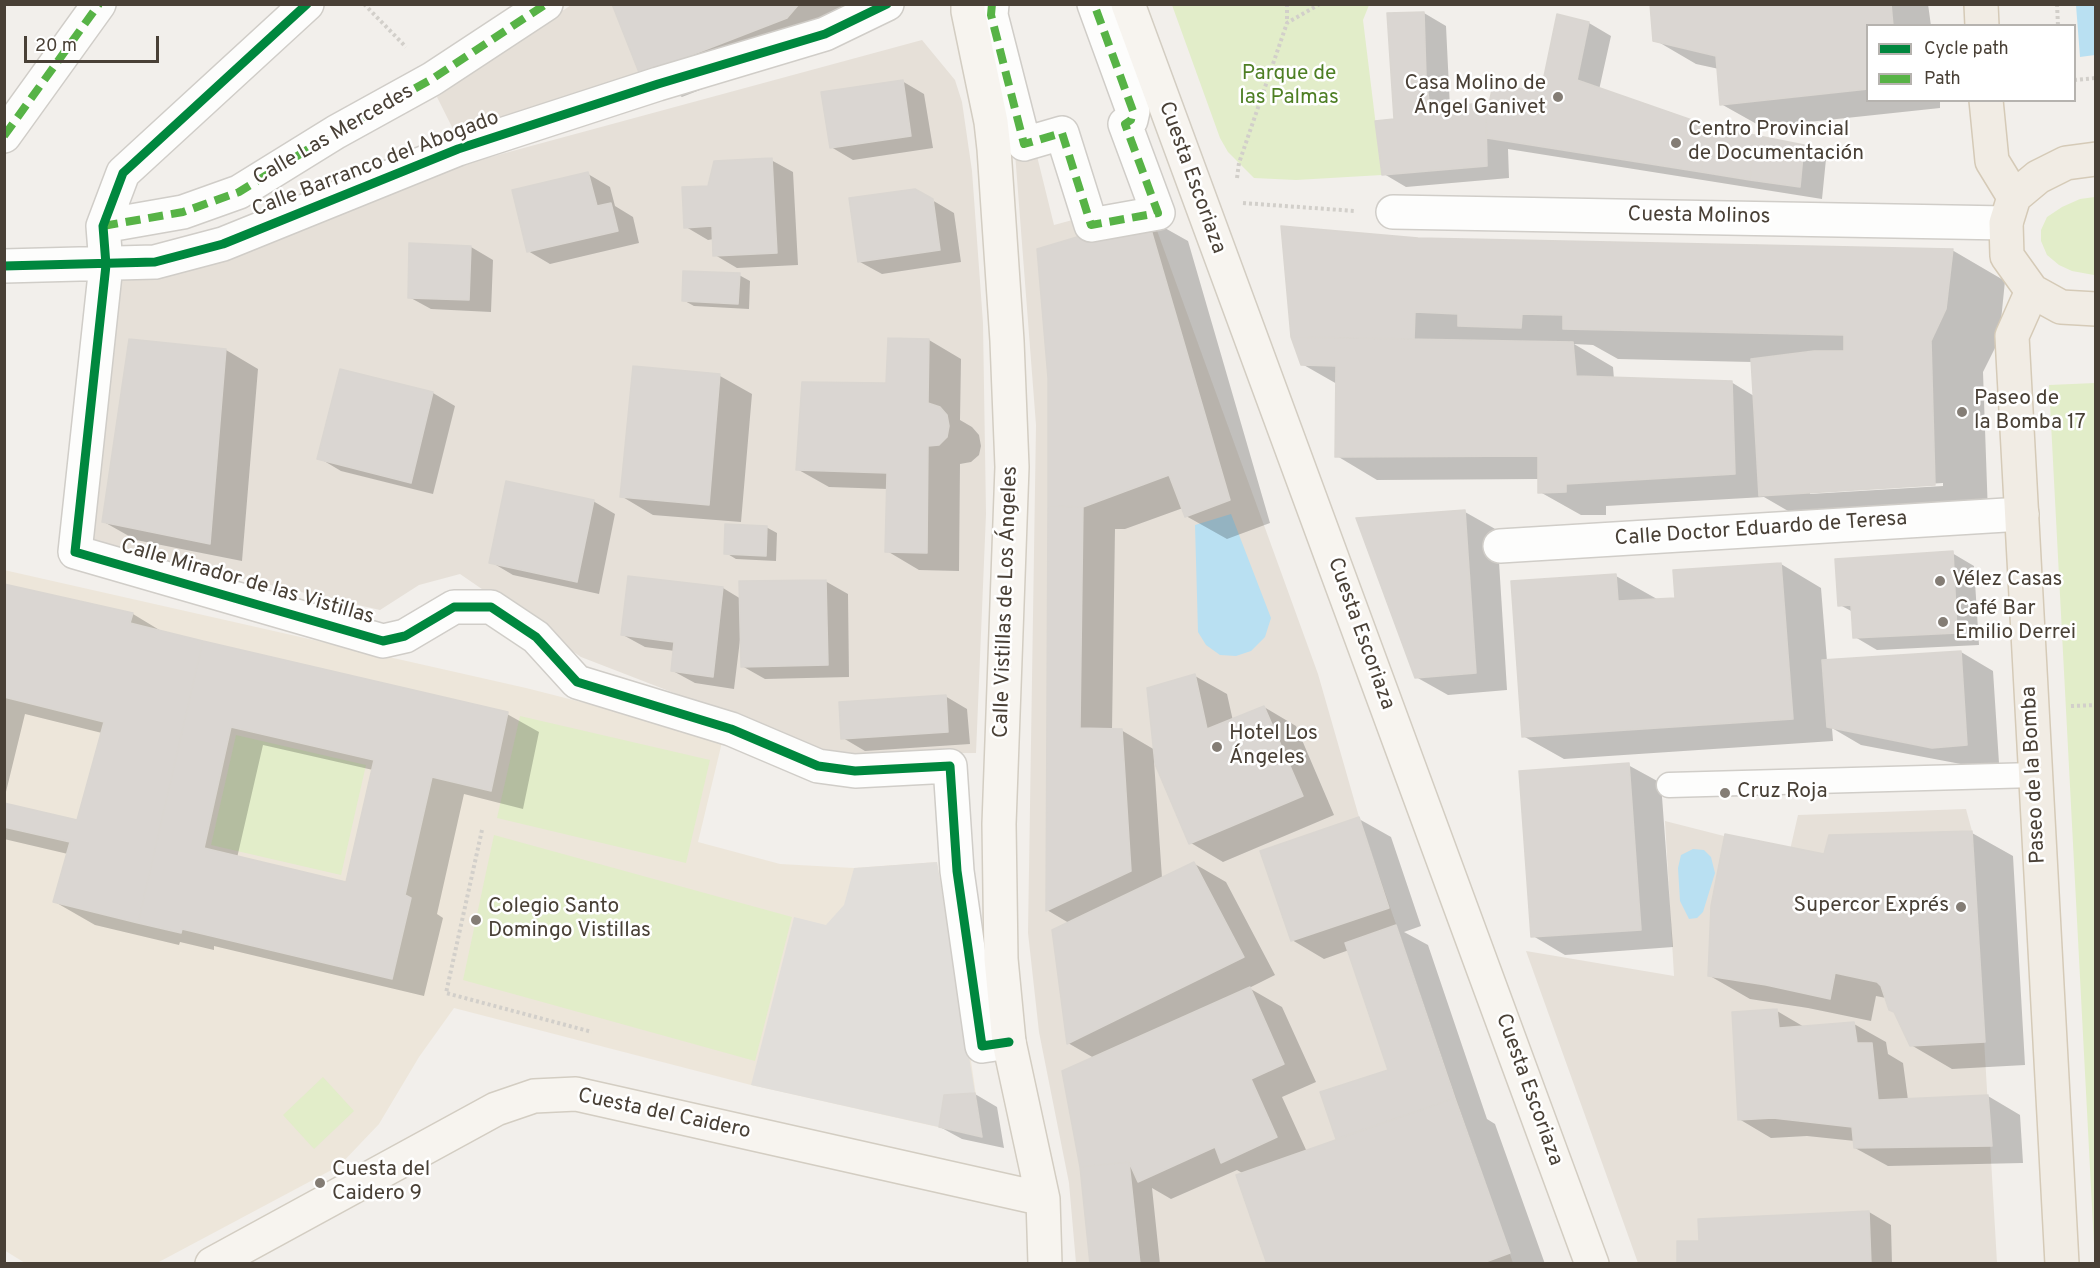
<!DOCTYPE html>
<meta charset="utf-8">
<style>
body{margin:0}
#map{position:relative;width:2100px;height:1268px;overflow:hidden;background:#f2efeb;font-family:Overpass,sans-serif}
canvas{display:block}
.frame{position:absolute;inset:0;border:6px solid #494036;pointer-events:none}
.legend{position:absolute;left:1866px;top:24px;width:210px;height:78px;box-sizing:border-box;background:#fff;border:2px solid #b6b3af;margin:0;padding:8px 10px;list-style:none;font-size:18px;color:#494036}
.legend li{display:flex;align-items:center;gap:12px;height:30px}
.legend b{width:30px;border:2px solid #b6b3af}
.scale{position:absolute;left:24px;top:36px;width:135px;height:27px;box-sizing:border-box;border:3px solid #494036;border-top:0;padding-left:8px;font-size:18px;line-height:21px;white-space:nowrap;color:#494036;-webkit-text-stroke:4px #fff;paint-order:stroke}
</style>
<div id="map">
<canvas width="2100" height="1268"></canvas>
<div class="frame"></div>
<ul class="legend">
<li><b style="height:8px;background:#00873e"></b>Cycle path</li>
<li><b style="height:8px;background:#57b346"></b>Path</li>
</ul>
<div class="scale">20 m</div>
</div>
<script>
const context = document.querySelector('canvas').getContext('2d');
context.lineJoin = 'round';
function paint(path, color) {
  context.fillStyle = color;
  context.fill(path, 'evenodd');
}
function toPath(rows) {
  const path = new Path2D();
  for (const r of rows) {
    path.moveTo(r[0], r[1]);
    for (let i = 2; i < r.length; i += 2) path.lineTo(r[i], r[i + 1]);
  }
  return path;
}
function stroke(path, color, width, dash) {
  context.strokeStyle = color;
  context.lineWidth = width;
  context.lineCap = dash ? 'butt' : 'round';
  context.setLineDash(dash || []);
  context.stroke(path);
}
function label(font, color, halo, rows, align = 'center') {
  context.font = font + ' Overpass,sans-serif';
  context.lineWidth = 5;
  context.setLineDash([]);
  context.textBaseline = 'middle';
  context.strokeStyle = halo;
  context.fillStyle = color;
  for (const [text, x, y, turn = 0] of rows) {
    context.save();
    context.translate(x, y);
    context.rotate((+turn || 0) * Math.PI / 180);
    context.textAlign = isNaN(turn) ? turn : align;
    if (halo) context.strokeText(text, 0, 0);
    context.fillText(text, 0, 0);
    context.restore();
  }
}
paint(toPath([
 [571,5,875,5,455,133,437,97],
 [922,40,955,80,962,102,972,171,983,323,986,514,976,753,832,754,581,657,460,574,419,585,380,610,77,541,115,278,229,259,472,162],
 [1036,152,1054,225,1146,200,1318,674,1359,817,1513,1263,1076,1263,1069,1183,1039,1032,1028,933,1036,425,1015,153],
 [1966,809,1972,831,1997,1263,1638,1263,1526,951,1674,976,1665,821,1724,836,1790,850,1798,815]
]), '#e6e0d8');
paint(toPath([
 [4,570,526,688,723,738,698,842,780,864,854,868,937,862,969,1047,982,1137,751,1085,454,1008,419,1057,379,1124,339,1166,157,1263,25,1263,4,1250]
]), '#ede6da');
paint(toPath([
 [1172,5,1369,5,1363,20,1382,175,1296,180,1254,178,1228,152,1220,138],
 [2095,197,2096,275,2094,275,2072,271,2059,265,2047,255,2041,241,2041,230,2047,217,2062,207,2080,199],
 [2095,383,2096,1263,2095,1264,2049,385],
 [520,716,710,760,686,863,497,818],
 [236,735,366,765,341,875,211,845],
 [494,835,792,917,755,1061,463,980],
 [323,1077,354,1111,314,1149,283,1115]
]), '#e2edc9');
paint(toPath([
 [937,862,975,1093,944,1096,939,1127,751,1085,794,917,826,925,844,905,854,868]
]), '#e1deda');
paint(toPath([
 [2076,5,2095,5,2095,55,2080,57],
 [1231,514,1271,618,1265,637,1251,651,1236,656,1220,655,1206,645,1198,632,1195,525],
 [1693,849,1704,850,1711,857,1715,873,1703,912,1697,918,1689,919,1680,901,1678,868,1681,855]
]), '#b9e0f2');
paint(toPath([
 [614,4,898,4,828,40,682,97,642,74],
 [1652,4,1719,4,1723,7,1733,4,1928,4,1931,26,1868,26,1868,100,1940,100,1940,108,1762,127,1721,104,1719,69,1696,64,1655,40],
 [1424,13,1446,26,1450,108,1490,104,1542,93,1589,23,1611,36,1599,90,1708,128,1804,146,1826,159,1822,199,1508,149,1509,178,1406,187,1384,174],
 [902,81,924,94,933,148,853,160,831,147],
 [771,160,793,172,798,265,737,268,715,255,714,239,708,240,686,227,709,187],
 [588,174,610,187,615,206,633,217,639,243,550,264,528,251],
 [915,190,954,213,961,262,882,274,860,262],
 [1147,218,1188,241,1270,523,1227,539,1186,516,1183,508,1125,529,1115,529,1112,730,1121,730,1155,750,1195,676,1227,694,1233,721,1264,707,1296,726,1334,815,1223,862,1191,843,1154,761,1162,878,1193,863,1226,882,1275,975,1249,988,1282,1007,1316,1082,1282,1097,1307,1152,1341,1140,1337,1138,1390,1071,1349,950,1324,959,1292,940,1359,819,1391,837,1421,926,1404,932,1428,945,1487,1119,1495,1124,1545,1264,1268,1264,1244,1174,1237,1170,1171,1199,1152,1188,1160,1264,1091,1264,1094,1058,1068,1043,1069,923,1047,910,1049,506],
 [1417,239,1952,250,2005,281,1999,340,1983,372,1988,514,1814,526,1764,497,1606,506,1606,515,1581,515,1540,492,1540,479,1377,480,1337,456,1337,384,1302,364,1292,336],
 [1574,344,1593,345,1618,359,1752,362,1754,396,1731,382,1614,379,1613,367],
 [1943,483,1943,486,1810,494,1810,491],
 [471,247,493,260,491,312,431,309,409,297],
 [739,275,750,281,749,309,694,306,683,300],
 [929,340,961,359,960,420,972,427,979,435,981,446,979,455,971,462,960,464,959,571,919,570,887,551,888,489,829,487,797,469,888,385],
 [226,350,258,369,242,561,136,540,104,522],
 [341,370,433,393,455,406,433,494,341,471,319,458],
 [720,376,752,394,741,522,653,515,621,496],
 [593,501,615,514,599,594,513,575,491,562],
 [1465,512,1497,530,1507,690,1448,695,1416,677],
 [766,527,777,533,776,561,736,559,726,553],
 [1952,553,1974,566,1979,645,1877,650,1855,637,1853,612,1840,605],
 [1781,564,1821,588,1827,661,1961,652,1993,671,1999,763,1966,765,1861,745,1832,728,1833,741,1564,759,1523,736,1616,576,1657,599,1677,600],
 [825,581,848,594,849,677,765,679,742,666,742,641,740,640,734,689,695,683,673,671,675,651,645,647,623,635,723,588,741,599],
 [4,585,133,614,166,634,507,714,539,732,523,809,464,794,437,914,443,918,424,996,214,946,214,950,180,942,179,945,95,925,55,902,68,854,4,839,4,805,78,822,102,733,25,714,4,800],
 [263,745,373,770,347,884,237,858],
 [945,696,967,709,970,744,865,751,843,738],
 [1628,765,1661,783,1673,947,1565,955,1533,936],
 [1972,833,2013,856,2025,1065,1952,1069,1911,1045,1896,1013,1886,998,1876,996,1871,1021,1808,1008,1750,999,1710,976,1825,856],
 [1777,1011,1806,1028,1854,1024,1886,1042,1888,1054,1903,1063,1908,1100,1988,1096,2020,1115,2023,1163,1888,1166,1855,1148,1855,1141,1807,1136,1771,1138,1739,1119],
 [975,1094,997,1107,1004,1148,962,1139,940,1127],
 [1869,1212,1891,1225,1892,1264,1679,1264,1700,1242]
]), '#0003');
const building = toPath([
 [612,4,799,4,787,18,640,75,612,4],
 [1650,4,1713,4,1713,6,1729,4,1891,4,1893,26,1868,26,1868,89,1720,105,1716,56,1653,41,1650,4],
 [1424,12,1426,77,1430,109,1489,102,1486,118,1487,166,1382,175,1375,121,1394,119,1387,13,1424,12],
 [1557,14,1589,22,1577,80,1709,126,1701,172,1487,138,1486,118,1493,85,1541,91,1557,14],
 [903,80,911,136,830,148,821,92,903,80],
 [1709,126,1754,135,1750,180,1701,172,1709,126],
 [1754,135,1804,145,1800,187,1750,180,1754,135],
 [772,158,777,253,713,256,712,226,684,228,682,187,708,186,714,161,772,158],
 [588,172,597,206,611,203,618,231,527,252,512,190,588,172],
 [915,189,933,199,940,250,858,262,849,198,915,189],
 [1147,216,1230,500,1185,517,1169,475,1083,507,1048,506,1048,378,1037,249,1147,216],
 [1281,226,1418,238,1953,249,1946,309,1931,341,1935,485,1759,496,1751,359,1814,351,1844,351,1844,335,1563,329,1563,315,1522,314,1521,328,1458,326,1458,314,1415,312,1414,339,1291,337,1281,226],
 [409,243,471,246,469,300,408,298,409,243],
 [683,271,740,273,738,304,682,301,683,271],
 [1291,337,1573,342,1576,376,1732,381,1735,474,1566,484,1566,492,1538,493,1538,456,1335,457,1336,366,1301,365,1291,337],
 [888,338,929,339,928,403,940,407,947,415,949,426,947,437,939,445,928,446,927,553,885,552,887,473,796,470,802,382,886,383,888,338],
 [129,339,226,349,210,544,102,522,129,339],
 [633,366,720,374,709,505,620,497,633,366],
 [340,369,433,392,411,483,317,459,340,369],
 [506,481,594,500,577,582,489,563,506,481],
 [1048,506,1083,507,1080,728,1122,729,1131,871,1046,911,1048,506],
 [1465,510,1476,673,1415,678,1356,518,1465,510],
 [725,524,767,526,766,556,724,554,725,524],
 [1953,551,1957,633,1853,638,1851,605,1838,606,1835,559,1953,551],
 [1781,563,1793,719,1522,737,1511,581,1616,574,1618,601,1675,598,1673,570,1781,563],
 [628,576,723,587,713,677,671,671,674,642,621,635,628,576],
 [826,580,828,665,741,667,739,581,826,580],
 [4,584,133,613,130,623,203,641,138,923,53,902,70,842,4,827,4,803,77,820,104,722,4,697,4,584],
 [203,641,508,712,491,791,432,777,405,895,411,898,392,979,182,929,181,933,138,923,203,641],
 [231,727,374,760,346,882,204,848,231,727],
 [1961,651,1967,745,1932,748,1827,727,1822,660,1961,651],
 [1195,674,1207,729,1264,706,1303,796,1189,844,1155,764,1147,688,1195,674],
 [946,695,948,732,841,739,839,702,946,695],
 [1629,763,1641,930,1531,937,1519,771,1629,763],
 [1359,817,1389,908,1291,941,1260,851,1359,817],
 [1972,831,1985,1042,1910,1046,1894,1012,1889,1010,1881,986,1877,982,1835,973,1830,999,1766,985,1708,976,1711,906,1725,834,1824,854,1829,835,1972,831],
 [1194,862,1244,957,1067,1044,1052,930,1194,862],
 [1396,925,1455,1098,1336,1139,1320,1092,1388,1070,1345,943,1396,925],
 [1250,987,1284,1064,1251,1079,1277,1137,1221,1163,1215,1147,1138,1182,1129,1162,1080,1167,1062,1071,1250,987],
 [1777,1009,1779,1028,1854,1022,1857,1043,1872,1043,1878,1100,1988,1095,1992,1146,1854,1148,1852,1127,1773,1118,1738,1120,1732,1012,1777,1009],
 [975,1093,982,1137,939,1127,944,1095,975,1093],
 [1455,1098,1510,1253,1480,1264,1267,1264,1236,1175,1455,1098],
 [1129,1162,1140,1264,1090,1264,1080,1167,1129,1162],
 [1869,1211,1871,1264,1677,1264,1677,1241,1699,1241,1698,1219,1869,1211]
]);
paint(building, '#dad6d2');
stroke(building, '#dad6d1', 1.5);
const lane = toPath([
 [1669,785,2035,775]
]);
const street = toPath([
 [307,4,123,173,103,226,106,265,75,552,383,641,405,636,454,607,491,607,536,637,577,682,731,729,818,766,855,771,950,766,957,871,982,1046,1009,1042],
 [992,4,991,15,1024,144,1062,133,1091,225,1158,213,1125,124,1131,120,1133,111,1094,4],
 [4,136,99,4],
 [1393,212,2006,223],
 [103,226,183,212,239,192,336,132,432,79,546,4],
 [4,266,155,262,223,244,458,149,658,84,825,34,887,4],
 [1500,546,2022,514]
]);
const secondary = toPath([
 [968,4,968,11,991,122,994,149,1007,341,1012,467,999,824,1001,959,1009,1042,1043,1199,1045,1264],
 [1128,4,1592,1264],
 [212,1264,496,1109,534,1096,576,1094,1043,1199]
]);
const primary = toPath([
 [1981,4,1982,26],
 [1986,100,1992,161,2014,197],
 [2096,159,2066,163,2038,177,2014,197,2006,223,2007,256,2032,291,2061,307,2096,309],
 [2032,291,2012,336,2062,1264]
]);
stroke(lane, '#d0cdc8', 27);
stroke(street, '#d0cdc8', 36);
stroke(secondary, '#d3cdc2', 36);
stroke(primary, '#d5cab7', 36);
stroke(toPath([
 [364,4,406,47],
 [1287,4,1287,23],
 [2057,4,2058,26],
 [2074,80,2096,78],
 [1237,178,1239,163,1287,23,1320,4],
 [1243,203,1355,211],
 [2071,706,2096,705],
 [482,830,446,993,592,1032]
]), '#d2cfca', 4, [3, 3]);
stroke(lane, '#fdfdfc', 24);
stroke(street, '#fdfdfc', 33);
stroke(secondary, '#f7f4ef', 33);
stroke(primary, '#f1ece4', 33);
stroke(toPath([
 [992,4,991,15,1024,144,1062,133,1091,225,1158,213,1125,124,1131,120,1133,111,1094,4],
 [4,136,99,4],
 [103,226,183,212,239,192,336,132,432,79,546,4]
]), '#57b346', 8, [15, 8]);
stroke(toPath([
 [307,4,123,173,103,226,106,265,75,552,383,641,405,636,454,607,491,607,536,637,577,682,731,729,818,766,855,771,950,766,957,871,982,1046,1009,1042],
 [4,266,155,262,223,244,458,149,658,84,825,34,887,4]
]), '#00873e', 9);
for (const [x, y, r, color] of [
 [1558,97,6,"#847d75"],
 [1676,143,6,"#847d75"],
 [1962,412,6,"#847d75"],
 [1940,581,6,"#847d75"],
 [1943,622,6,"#847d75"],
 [1217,747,6,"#847d75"],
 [1725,793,6,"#847d75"],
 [1961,907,6,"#847d75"],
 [476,920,6,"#847d75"],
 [320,1183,6,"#847d75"]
]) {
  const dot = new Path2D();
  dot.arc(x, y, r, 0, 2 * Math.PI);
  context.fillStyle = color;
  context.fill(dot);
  stroke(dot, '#fff', 2);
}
label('21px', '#4e7f24', '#fff', [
 ["Parque de",1289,75],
 ["las Palmas",1289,99]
]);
label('21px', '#494036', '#fff', [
 ["Casa Molino de",1546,85,"right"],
 ["Ángel Ganivet",1546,109,"right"],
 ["Centro Provincial",1688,131],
 ["de Documentación",1688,155],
 ["Paseo de",1974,400],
 ["la Bomba 17",1974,424],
 ["Vélez Casas",1952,581],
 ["Café Bar",1955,610],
 ["Emilio Derrei",1955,634],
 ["Hotel Los",1229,735],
 ["Ángeles",1229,759],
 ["Cruz Roja",1737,793],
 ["Supercor Exprés",1949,907,"right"],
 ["Colegio Santo",488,908],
 ["Domingo Vistillas",488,932],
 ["Cuesta del",332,1171],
 ["Caidero 9",332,1195]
], 'left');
label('21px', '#494036', '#fff', [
 ["Calle Las Mercedes",334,136,-30],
 ["Calle Barranco del Abogado",376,165,-21],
 ["Cuesta Escoriaza",1191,178,70],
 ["Cuesta Molinos",1699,217,1],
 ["Calle Doctor Eduardo de Teresa",1761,530,-4],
 ["Calle Mirador de las Vistillas",247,583,16],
 ["Calle Vistillas de Los Ángeles",1007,602,-88],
 ["Cuesta Escoriaza",1360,634,70],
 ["Paseo de la Bomba",2035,775,-93],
 ["Cuesta Escoriaza",1528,1090,70],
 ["Cuesta del Caidero",664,1115,12]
]);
</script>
